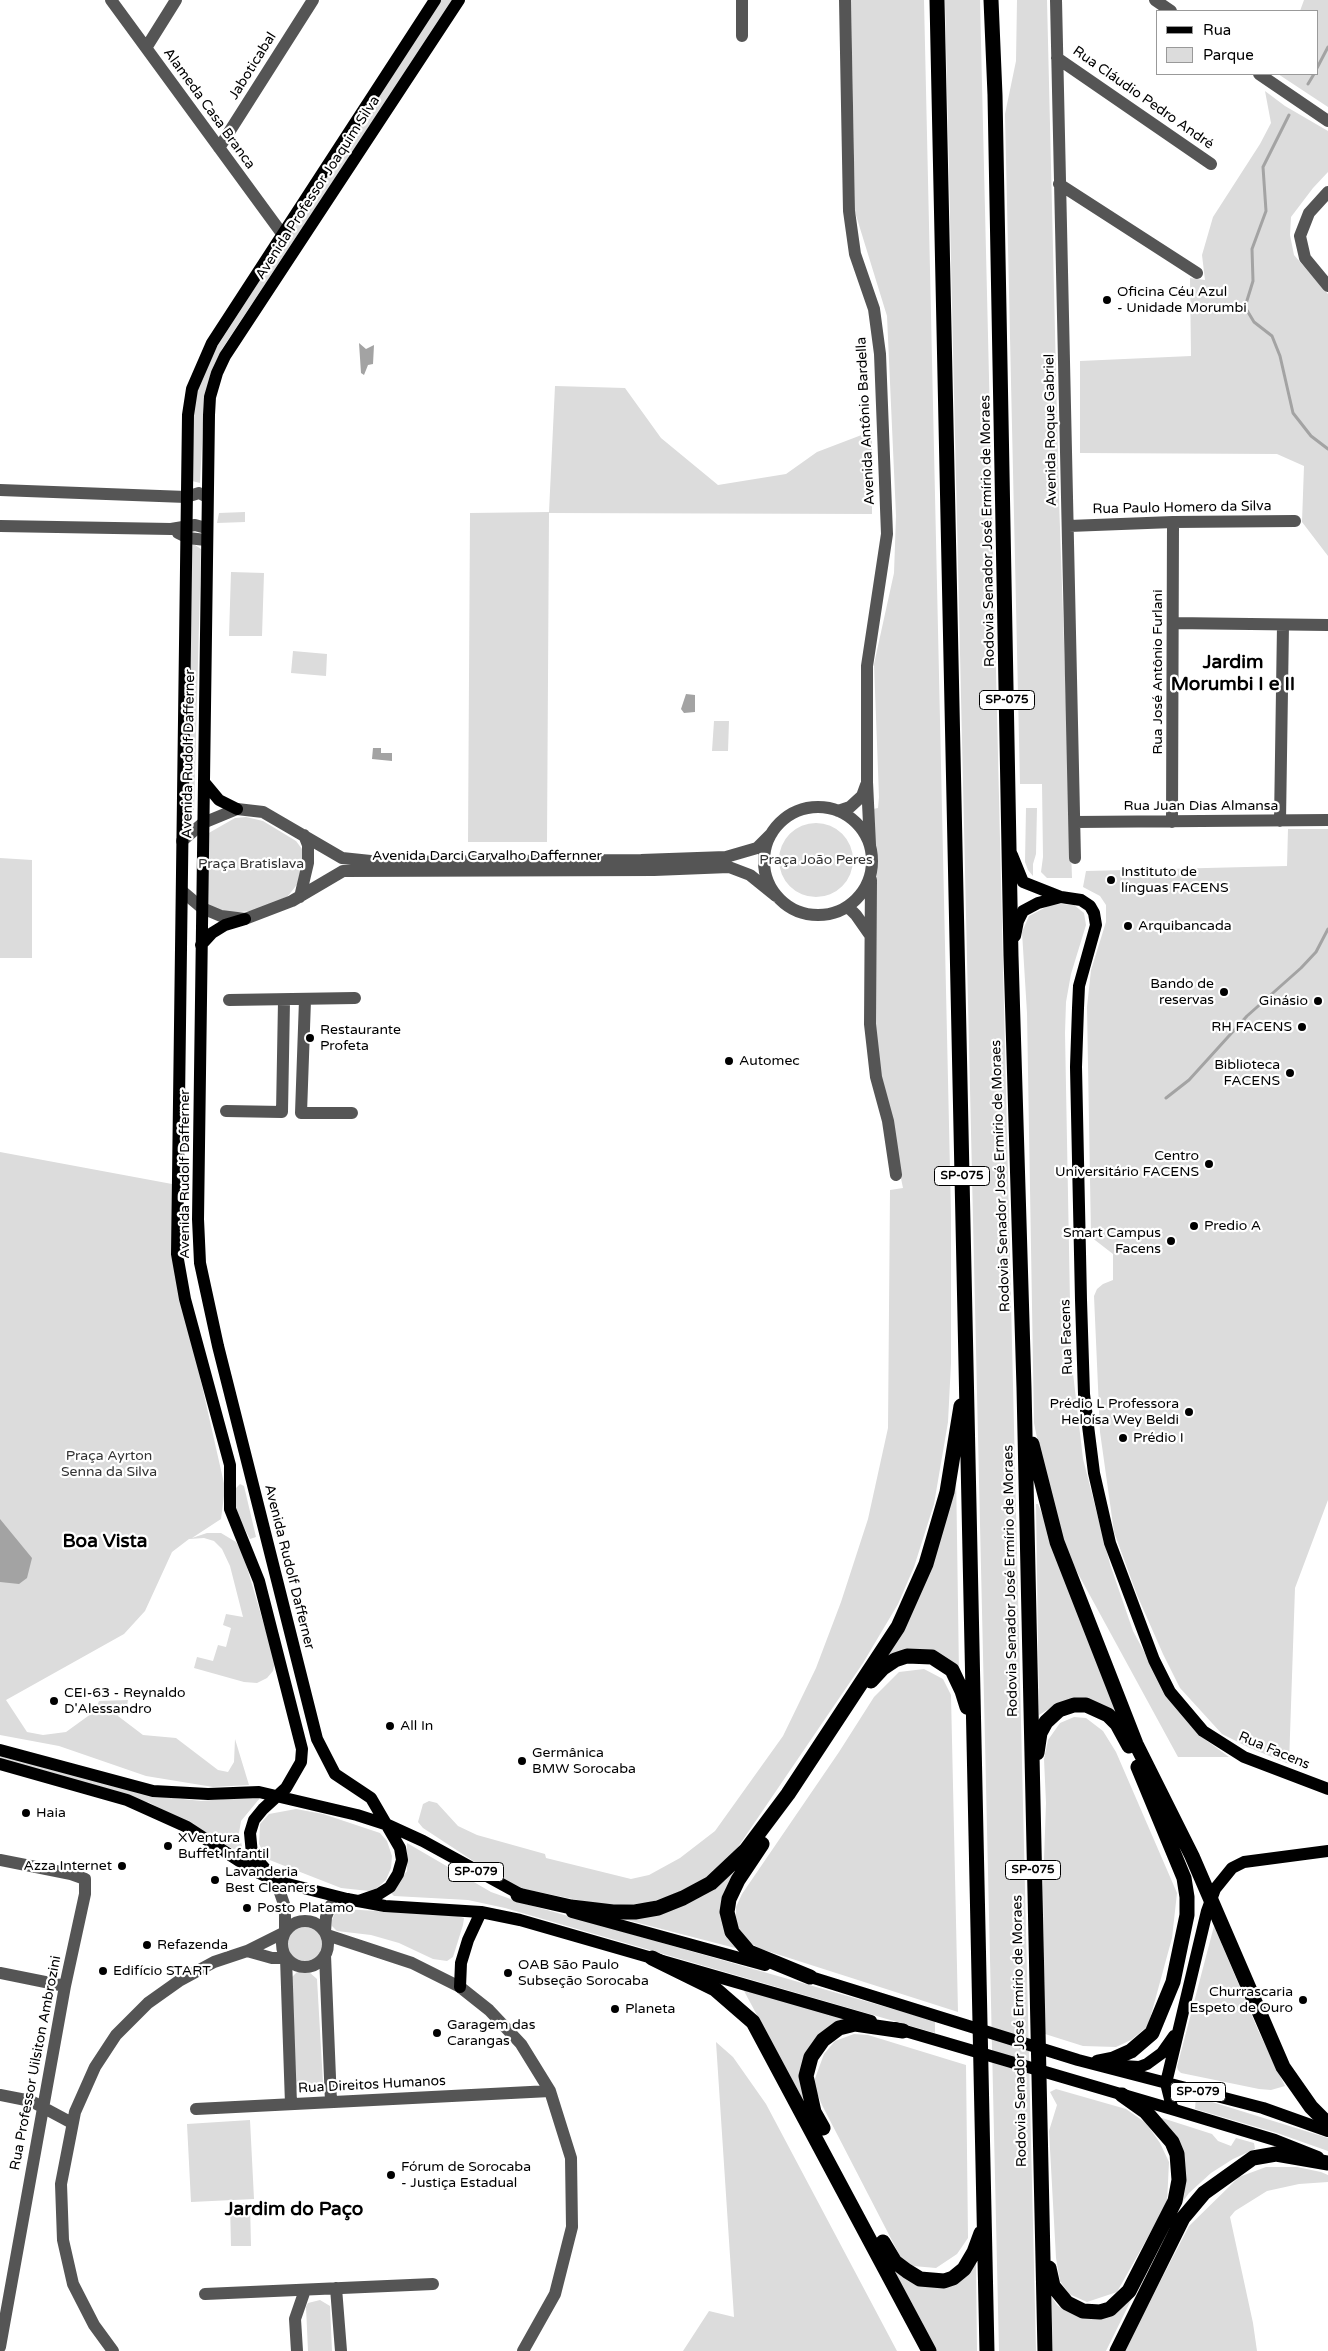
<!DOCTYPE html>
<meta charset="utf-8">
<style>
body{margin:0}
#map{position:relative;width:1328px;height:2351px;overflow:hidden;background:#fff;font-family:"Varela Round",sans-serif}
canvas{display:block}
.legend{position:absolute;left:1156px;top:10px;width:162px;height:65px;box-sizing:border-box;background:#fff;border:1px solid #999;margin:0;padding:6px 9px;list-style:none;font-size:15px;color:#000}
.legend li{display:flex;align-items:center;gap:10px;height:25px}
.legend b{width:25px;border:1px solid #999}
</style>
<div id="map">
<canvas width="1328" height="2351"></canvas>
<ul class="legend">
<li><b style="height:6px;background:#000"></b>Rua</li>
<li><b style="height:14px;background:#dcdcdc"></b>Parque</li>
</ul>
</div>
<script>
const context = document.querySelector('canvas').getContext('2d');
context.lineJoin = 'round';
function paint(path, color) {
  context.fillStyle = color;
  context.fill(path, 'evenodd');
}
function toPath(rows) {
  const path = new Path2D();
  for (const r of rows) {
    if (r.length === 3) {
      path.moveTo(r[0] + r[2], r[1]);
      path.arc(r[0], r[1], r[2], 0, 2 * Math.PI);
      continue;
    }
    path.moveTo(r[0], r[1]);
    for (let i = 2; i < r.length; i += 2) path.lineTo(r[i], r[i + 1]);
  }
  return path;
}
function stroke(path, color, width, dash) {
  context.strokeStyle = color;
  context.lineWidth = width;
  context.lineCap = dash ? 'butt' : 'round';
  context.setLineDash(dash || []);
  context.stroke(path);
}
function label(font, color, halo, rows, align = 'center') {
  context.font = font + ' "Varela Round",sans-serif';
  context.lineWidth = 4.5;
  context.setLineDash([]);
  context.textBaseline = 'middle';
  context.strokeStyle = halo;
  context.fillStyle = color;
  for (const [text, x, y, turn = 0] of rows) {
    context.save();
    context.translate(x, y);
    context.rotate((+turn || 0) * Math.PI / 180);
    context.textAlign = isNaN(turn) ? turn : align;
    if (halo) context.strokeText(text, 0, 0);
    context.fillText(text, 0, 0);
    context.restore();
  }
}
paint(toPath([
 [440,0,453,0,222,349,204,403,200,483,192,481,194,403,201,376,213,353],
 [851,0,924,0,951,1215,951,1363,948,1422,934,1504,914,1567,898,1604,863,1663,738,1847,710,1876,678,1893,648,1903,607,1906,519,1888,493,1874,423,1828,418,1822,423,1804,429,1801,437,1803,458,1826,477,1835,545,1854,546,1858,631,1879,649,1875,680,1858,715,1831,783,1736,816,1668,841,1602,868,1519,888,1428,890,1190,903,1188,880,1077,874,1021,873,809,878,808,879,797,874,664,894,573,896,516,887,316,855,212],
 [945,0,980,0,1036,2351,999,2351],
 [1017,0,1047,0,1059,499,1072,878,1047,878,1041,872,1043,857,1042,784,1020,784,1005,114,1016,61],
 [1304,0,1328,0,1328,107,1278,74,1317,74,1317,11,1300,11],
 [1265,91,1285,106,1328,131,1328,172,1313,188,1291,217,1290,235,1294,255,1328,294,1328,556,1302,522,1304,466,1277,454,1080,453,1080,361,1191,356,1190,278,1205,280,1202,255,1213,217,1260,144,1271,123],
 [555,386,625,388,661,438,718,485,786,474,817,452,872,431,872,514,549,513,547,842,468,842,470,513,549,512],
 [245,512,245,522,217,523,219,513],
 [192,543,201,549,194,811,189,813],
 [231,572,264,573,262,636,229,636],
 [293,651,327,654,326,676,291,673],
 [714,721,729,721,728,751,712,751],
 [1026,808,1037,808,1036,854,1033,864,1033,876,1028,870,1025,862],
 [246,817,263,821,296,841,302,849,303,860,299,882,288,896,266,907,250,911,231,913,207,906,207,834,235,818],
 [816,860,37],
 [1288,829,1328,829,1328,1500,1295,1588,1289,1764,1250,1748,1222,1734,1180,1688,1163,1654,1137,1595,1114,1532,1100,1432,1094,1296,1097,1289,1103,1284,1113,1280,1113,1254,1091,1237,1087,1007,1091,970,1106,922,1106,905,1100,896,1083,887,1086,871,1287,866],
 [0,858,32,860,32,958,0,958],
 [1061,904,1074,905,1084,913,1086,925,1071,974,1066,1002,1065,1033,1071,1356,1083,1459,1110,1564,1133,1631,1168,1696,1199,1735,1229,1757,1178,1757,1063,1546,1044,1473,1034,1423,1027,1013,1022,932,1029,916,1050,905],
 [0,1152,172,1184,180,1288,225,1488,221,1519,192,1538,207,1533,221,1533,236,1542,243,1554,275,1662,273,1671,267,1678,257,1683,244,1682,194,1668,197,1657,213,1661,218,1645,226,1647,231,1628,223,1625,226,1614,243,1617,230,1566,222,1549,214,1541,204,1538,189,1539,172,1552,145,1611,124,1634,6,1700,27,1732,43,1735,66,1732,95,1711,99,1701,128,1700,126,1712,120,1710,118,1716,143,1735,176,1738,218,1770,228,1772,234,1762,235,1739,249,1785,213,1787,146,1776,59,1746,0,1735],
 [956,1468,959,1674,940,1655,876,1668,898,1633],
 [240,1484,244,1486,256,1537,250,1539,236,1512,235,1489],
 [1036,1504,1038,1504,1125,1719,1114,1713,1052,1707,1039,1715],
 [924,1669,943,1679,951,1695,958,2012,761,1949,745,1940,738,1929,736,1917,736,1907,742,1894,839,1752,874,1697,899,1672],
 [1074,1717,1086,1718,1103,1731,1116,1752,1177,1893,1172,1938,1148,2026,1131,2040,1116,2047,1083,2046,1045,2034,1043,1888,1046,1803,1044,1759,1048,1740,1060,1723],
 [0,1754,147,1795,201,1801,258,1796,260,1798,241,1821,239,1833,243,1851,237,1851,150,1803,0,1760],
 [296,1809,323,1814,380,1833,387,1841,392,1856,391,1868,386,1880,377,1888,369,1891,341,1888,267,1859,259,1844,260,1824,269,1814],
 [407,1843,491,1892,519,1902,935,2021,935,2033,505,1908,468,1900,394,1896,391,1893,407,1871],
 [739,1865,727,1894,743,1950,623,1919],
 [344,1909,458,1916,464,1918,463,1925,453,1957,447,1961,433,1959,399,1943,371,1935,337,1931,332,1926,332,1920,335,1913],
 [305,1943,18],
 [1214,1926,1258,2030,1285,2086,1271,2090,1259,2089,1181,2073,1178,2070,1177,2067],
 [297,1972,309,1972,317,1979,323,2083,320,2090,311,2094,297,2090,295,2084,292,1977],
 [743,1989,851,2017,840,2020,830,2026,806,2052,811,2116],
 [854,2034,868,2035,966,2065,968,2238,957,2254,936,2268,913,2266,901,2258,822,2105,813,2084,824,2054,835,2041],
 [716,2042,733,2057,766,2104,897,2351,683,2351,709,2311,734,2317],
 [1056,2089,1126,2109,1146,2123,1160,2143,1169,2162,1167,2203,1117,2292,1087,2302,1069,2294,1060,2281,1056,2258,1049,2131,1057,2105,1050,2092],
 [1196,2097,1328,2138,1328,2151,1277,2133,1195,2109],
 [1159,2117,1212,2134,1218,2141,1231,2146,1236,2138,1254,2143,1255,2149,1233,2159,1211,2173,1189,2193,1181,2204,1182,2184],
 [250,2120,254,2199,191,2202,187,2124],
 [1266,2167,1297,2167,1321,2172,1328,2175,1328,2182,1299,2184,1267,2191,1235,2211,1230,2217,1253,2323,1257,2351,1124,2351,1189,2226,1239,2177],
 [250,2203,251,2246,231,2246,230,2204],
 [885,2258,928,2284,976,2262,977,2351,936,2351],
 [1137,2288,1106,2351,1053,2351,1051,2296,1057,2305,1066,2311,1081,2315],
 [320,2300,330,2306,332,2351,308,2351,306,2307,308,2303]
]), '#dcdcdc');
paint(toPath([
 [359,343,366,349,374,345,373,364,368,365,364,375,361,373],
 [686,694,695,695,695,712,684,713,681,709],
 [373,748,381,748,381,753,392,753,392,761,372,759],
 [0,1519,32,1558,27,1578,19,1584,0,1582]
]), '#a3a3a3');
stroke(toPath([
 [1317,68,1328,47],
 [1308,84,1314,74],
 [1289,115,1263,167,1266,211,1252,249,1253,281,1245,307,1254,322,1272,336,1280,356,1293,413,1311,436,1328,449],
 [1166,1098,1189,1080,1247,1016,1301,968,1316,952,1328,929]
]), '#a3a3a3', 3);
stroke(toPath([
 [111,0,283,235],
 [742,0,742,36],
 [845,0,849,211,855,254,874,309,880,354,887,534,867,666,867,782,870,845],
 [1056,0,1075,858],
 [1155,0,1171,11],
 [146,48,176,0],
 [1057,58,1211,164],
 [1259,74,1328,121],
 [219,148,313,0],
 [1059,184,1197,273],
 [1328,192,1309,213,1300,236,1305,258,1328,286],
 [0,490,186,497,199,493,207,497],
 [0,526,171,529,195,525,206,528],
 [1069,526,1173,522,1295,521],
 [178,533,188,538,206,540],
 [1173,623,1328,625],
 [818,861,54],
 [838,811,850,807,862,796,866,785],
 [1280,821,1283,625],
 [1075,822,1328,820],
 [1172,822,1173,522],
 [182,841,203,823,237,809,263,812,342,858,380,862,641,860,726,857,757,848,772,833],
 [871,880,870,1024,876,1077,888,1121,896,1175],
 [182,891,202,908,221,916,245,919,292,901,343,871,654,870,729,867,750,875,776,896],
 [300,897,308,863,308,845,304,835],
 [848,907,856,915,870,935],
 [229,1000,355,998],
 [305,1000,301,1113,352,1113],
 [226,1111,282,1112,284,1001],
 [0,1860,71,1874,85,1879,85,1894,65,1986,0,2347],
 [305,1944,23],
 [325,1932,326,1917,331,1905,347,1899],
 [327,1935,412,1963,460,1987,489,2010,521,2044,550,2091,571,2158,572,2227,555,2294,523,2351],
 [247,1951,272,1958,286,1958,291,2104],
 [325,1955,331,2102],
 [0,1973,65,1986],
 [0,2095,31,2101,72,2123],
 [196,2109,550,2091],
 [336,2288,341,2351],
 [205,2294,433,2284],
 [113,2351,94,2325,73,2284,63,2240,61,2184,75,2112,95,2067,116,2035,148,2003,179,1981,214,1962,247,1951,285,1932,285,1907,276,1881],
 [297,2351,295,2319,305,2290]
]), '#555', 12);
stroke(toPath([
 [204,782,219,800,237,809],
 [1012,855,1023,882,1061,897,1081,900,1090,906,1094,913,1096,925,1079,986,1078,1008,1076,1067,1081,1300,1084,1394,1094,1473,1110,1543,1154,1660,1170,1692,1203,1731,1244,1757,1328,1789],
 [1015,936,1018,921,1023,911,1038,903,1061,897],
 [201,945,212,933,225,925,245,919],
 [0,1750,153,1791,208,1794,259,1792,357,1815,388,1825,423,1841,527,1898],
 [0,1764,127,1800,187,1827,253,1870,276,1881,347,1899,385,1906,481,1912,520,1920,871,2021],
 [276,1881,252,1854,250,1833,254,1820,263,1809,286,1788,301,1762,302,1749,259,1581,230,1509,230,1465,185,1299,177,1254,188,415,192,389,212,343,435,0],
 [359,1901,379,1894,390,1887,398,1874,402,1860,400,1848,371,1798,335,1774,317,1739,218,1346,200,1263,198,1219,209,415,210,397,217,373,225,356,459,0],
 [572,1912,765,1965],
 [801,1974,1078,2060,1263,2108,1328,2131],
 [460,1987,461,1963,468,1940,481,1912],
 [895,2028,1175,2110,1275,2140,1318,2157],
 [1122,2066,1139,2067,1147,2064,1162,2053,1174,2036],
 [1175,2110,1172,2107,1166,2083,1207,1911,1215,1889,1232,1868,1244,1862,1328,1851]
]), '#000', 12);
stroke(toPath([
 [937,0,987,2351],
 [991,0,995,95,1011,956,1024,1388,1045,2351],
 [1032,1444,1057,1542,1136,1744,1192,1856,1283,2067,1311,2107,1328,2124],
 [871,1681,883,1668,895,1660,907,1656,932,1657,952,1670,962,1691,967,1707],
 [1037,1753,1040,1733,1046,1722,1059,1710,1074,1705,1086,1705,1108,1715,1117,1724,1129,1746],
 [762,1844,738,1880,729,1899,727,1912,732,1932,749,1952,810,1977],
 [518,1895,571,1907,613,1912,635,1912,658,1908,683,1898,711,1883,746,1850,788,1794,898,1627,926,1564,947,1492,961,1406],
 [652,1958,715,1989,753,2022,929,2351],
 [1098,2062,1113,2059,1131,2051,1152,2033,1173,1982,1187,1915,1187,1897,1184,1878,1138,1767],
 [823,2128,814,2112,806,2076,811,2057,823,2040,839,2028,855,2024,903,2031],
 [883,2242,895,2262,907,2271,920,2279,944,2281,953,2278,964,2269,974,2252,981,2233],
 [1049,2268,1053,2286,1067,2303,1083,2311,1100,2312,1110,2309,1129,2291,1175,2201,1179,2180,1177,2154,1172,2142,1146,2112,1122,2095],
 [1117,2351,1183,2218,1204,2193,1253,2158,1276,2154,1328,2163]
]), '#000', 15);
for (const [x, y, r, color] of [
 [1107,300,5,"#000"],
 [1111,880,5,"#000"],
 [1128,926,5,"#000"],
 [1224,992,5,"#000"],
 [1318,1001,5,"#000"],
 [1302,1027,5,"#000"],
 [310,1038,5,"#000"],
 [729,1061,5,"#000"],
 [1290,1073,5,"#000"],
 [1209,1164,5,"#000"],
 [1194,1226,5,"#000"],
 [1171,1241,5,"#000"],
 [1189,1412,5,"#000"],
 [1123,1438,5,"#000"],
 [54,1701,5,"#000"],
 [390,1726,5,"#000"],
 [522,1761,5,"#000"],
 [26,1813,5,"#000"],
 [168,1846,5,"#000"],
 [122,1866,5,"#000"],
 [215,1880,5,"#000"],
 [247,1908,5,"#000"],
 [147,1945,5,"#000"],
 [103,1971,5,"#000"],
 [508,1973,5,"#000"],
 [1303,2000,5,"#000"],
 [615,2009,5,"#000"],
 [437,2033,5,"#000"],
 [391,2175,5,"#000"]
]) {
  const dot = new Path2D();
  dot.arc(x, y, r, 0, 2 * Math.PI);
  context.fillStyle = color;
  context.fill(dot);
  stroke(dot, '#fff', 2);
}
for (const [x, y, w] of [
 [1007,700,55],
 [962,1176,55],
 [1033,1870,55],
 [476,1872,55],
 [1198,2092,55]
]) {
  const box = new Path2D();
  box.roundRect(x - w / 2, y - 9.5, w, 19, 4);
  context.fillStyle = '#fff';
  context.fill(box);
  stroke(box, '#000', 1);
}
label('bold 12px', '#000', null, [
 ["SP-075",1007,700],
 ["SP-075",962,1176],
 ["SP-075",1033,1870],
 ["SP-079",476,1872],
 ["SP-079",1198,2092]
]);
label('14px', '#000', '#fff', [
 ["Jaboticabal",253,66,-58],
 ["Rua Cláudio Pedro André",1143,98,35],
 ["Alameda Casa Branca",209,109,54],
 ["Avenida Professor Joaquim Silva",318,188,-57],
 ["Avenida Antônio Bardella",866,421,-93],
 ["Avenida Roque Gabriel",1051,430,-91],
 ["Rua Paulo Homero da Silva",1182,508,-1],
 ["Rodovia Senador José Ermírio de Moraes",988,531,-91],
 ["Rua José Antônio Furlani",1158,672,-90],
 ["Avenida Rudolf Dafferner",189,754,-89],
 ["Rua Juan Dias Almansa",1201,806],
 ["Avenida Darci Carvalho Daffernner",487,856],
 ["Avenida Rudolf Dafferner",185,1174,-90],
 ["Rodovia Senador José Ermírio de Moraes",1001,1176,-92],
 ["Rua Facens",1067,1337,-92],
 ["Avenida Rudolf Dafferner",289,1567,76],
 ["Rodovia Senador José Ermírio de Moraes",1011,1581,-91],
 ["Rua Facens",1274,1751,23],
 ["Rodovia Senador José Ermírio de Moraes",1020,2031,-91],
 ["Rua Professor Uilsiton Ambrozini",36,2063,-79],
 ["Rua Direitos Humanos",372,2085,-3]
]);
label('14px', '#000', '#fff', [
 ["Oficina Céu Azul",1117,292],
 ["- Unidade Morumbi",1117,308],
 ["Instituto de",1121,872],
 ["línguas FACENS",1121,888],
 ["Arquibancada",1138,926],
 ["Bando de",1214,984,"right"],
 ["reservas",1214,1000,"right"],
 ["Ginásio",1308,1001,"right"],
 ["RH FACENS",1292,1027,"right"],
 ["Restaurante",320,1030],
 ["Profeta",320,1046],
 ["Automec",739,1061],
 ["Biblioteca",1280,1065,"right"],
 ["FACENS",1280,1081,"right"],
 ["Centro",1199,1156,"right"],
 ["Universitário FACENS",1199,1172,"right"],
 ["Predio A",1204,1226],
 ["Smart Campus",1161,1233,"right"],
 ["Facens",1161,1249,"right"],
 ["Prédio L Professora",1179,1404,"right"],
 ["Heloísa Wey Beldi",1179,1420,"right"],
 ["Prédio I",1133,1438],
 ["CEI-63 - Reynaldo",64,1693],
 ["D'Alessandro",64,1709],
 ["All In",400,1726],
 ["Germânica",532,1753],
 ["BMW Sorocaba",532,1769],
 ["Haia",36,1813],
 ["XVentura",178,1838],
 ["Buffet Infantil",178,1854],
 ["Azza Internet",112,1866,"right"],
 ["Lavanderia",225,1872],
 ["Best Cleaners",225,1888],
 ["Posto Platamo",257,1908],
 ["Refazenda",157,1945],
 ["OAB São Paulo",518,1965],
 ["Subseção Sorocaba",518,1981],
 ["Edifício START",113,1971],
 ["Churrascaria",1293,1992,"right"],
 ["Espeto de Ouro",1293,2008,"right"],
 ["Planeta",625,2009],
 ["Garagem das",447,2025],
 ["Carangas",447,2041],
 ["Fórum de Sorocaba",401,2167],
 ["- Justiça Estadual",401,2183]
], 'left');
label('14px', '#333', '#fff', [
 ["Praça João Peres",816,860],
 ["Praça Bratislava",251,864],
 ["Praça Ayrton",109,1456],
 ["Senna da Silva",109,1472]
]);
label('bold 19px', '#000', '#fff', [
 ["Jardim",1233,663],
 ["Morumbi I e II",1233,685],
 ["Boa Vista",105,1542],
 ["Jardim do Paço",294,2210]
]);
</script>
